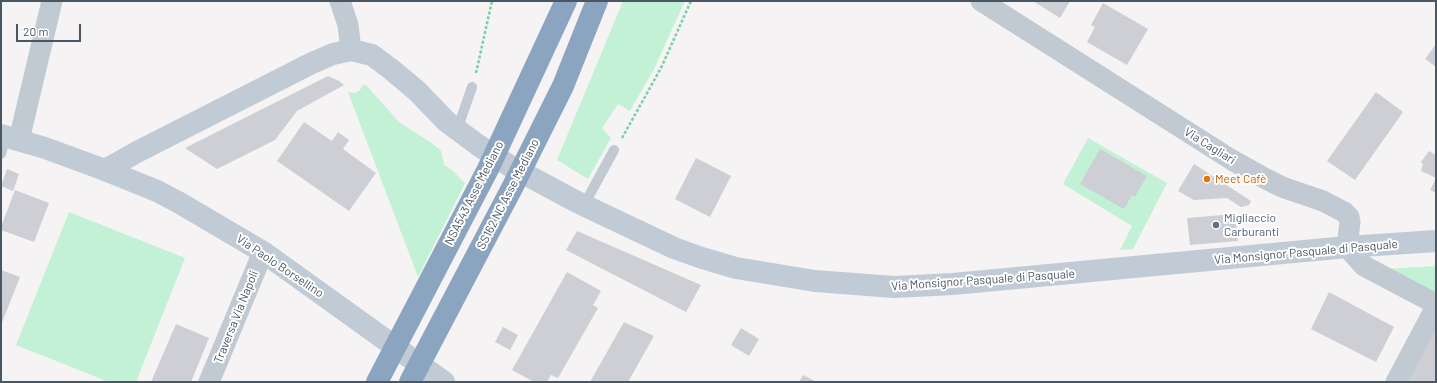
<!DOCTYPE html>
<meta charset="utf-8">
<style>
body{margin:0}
#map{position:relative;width:1437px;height:383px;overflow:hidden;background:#f5f3f3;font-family:Barlow,sans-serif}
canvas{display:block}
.frame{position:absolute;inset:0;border:2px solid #4a5661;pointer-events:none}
.scale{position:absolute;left:16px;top:24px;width:65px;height:18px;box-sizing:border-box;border:2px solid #4a5661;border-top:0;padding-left:5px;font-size:12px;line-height:14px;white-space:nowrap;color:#4a5661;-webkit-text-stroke:3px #fff;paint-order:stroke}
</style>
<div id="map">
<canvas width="1437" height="383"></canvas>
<div class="frame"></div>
<div class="scale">20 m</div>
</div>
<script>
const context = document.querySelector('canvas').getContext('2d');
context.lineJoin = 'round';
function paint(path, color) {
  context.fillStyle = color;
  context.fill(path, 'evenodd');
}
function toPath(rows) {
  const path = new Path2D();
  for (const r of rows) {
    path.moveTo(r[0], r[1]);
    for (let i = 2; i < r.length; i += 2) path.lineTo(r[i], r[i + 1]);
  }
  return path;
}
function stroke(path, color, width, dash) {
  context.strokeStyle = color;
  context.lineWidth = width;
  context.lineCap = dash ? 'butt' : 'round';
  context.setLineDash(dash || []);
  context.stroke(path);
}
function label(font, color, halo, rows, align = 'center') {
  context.font = font + ' Barlow,sans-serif';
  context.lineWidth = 4;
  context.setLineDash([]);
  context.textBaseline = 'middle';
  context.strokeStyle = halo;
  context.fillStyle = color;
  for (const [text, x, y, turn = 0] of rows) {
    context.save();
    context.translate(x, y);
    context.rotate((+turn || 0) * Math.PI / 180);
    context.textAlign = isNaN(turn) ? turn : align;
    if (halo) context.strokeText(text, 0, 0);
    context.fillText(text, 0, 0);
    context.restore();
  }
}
paint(toPath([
 [623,1,685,1,654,69,630,111,618,104,602,128,611,138,588,179,557,160],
 [363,85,366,85,399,122,433,144,441,151,444,165,452,170,465,183,418,277,348,92,355,93,360,90],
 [1088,138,1167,183,1133,249,1120,250,1132,226,1063,184],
 [69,212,185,258,136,382,109,382,16,345],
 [1436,266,1436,298,1383,269]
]), '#c3f1d5');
paint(toPath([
 [1033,1,1070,1,1060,18],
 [1103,3,1148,29,1127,65,1087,42,1095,27,1091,25],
 [1436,44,1436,67,1425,59],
 [328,76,339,81,344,85,297,111,275,140,217,169,185,148],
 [1376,92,1403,112,1355,180,1327,161],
 [304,122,332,141,338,132,349,140,343,149,376,173,349,211,277,161],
 [1100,149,1147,176,1135,197,1132,195,1124,209,1080,184],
 [1429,151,1436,155,1436,193,1430,190,1436,178,1421,171,1423,164,1421,162],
 [696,158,731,176,710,217,675,199],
 [1194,164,1251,201,1249,205,1241,207,1227,198,1194,200,1178,191],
 [7,169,19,174,13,191,1,186],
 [15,190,49,203,34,242,1,230,1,227],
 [1235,214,1238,241,1190,245,1187,218],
 [577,231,701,285,686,312,566,250],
 [1,270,20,277,1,325],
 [567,272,601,291,593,305,598,308,558,378,551,375,547,382,534,382,512,370],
 [1329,292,1394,327,1376,362,1311,329],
 [624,322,654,336,628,382,590,382],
 [176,324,209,338,191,382,151,382],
 [503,327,518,335,510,350,495,342],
 [741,328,759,339,749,356,731,345],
 [1436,329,1436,382,1405,382],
 [803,375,817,382,799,382]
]), '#cdcfd5');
stroke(toPath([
 [476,73,492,1],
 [622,138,661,68,691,1]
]), '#7ad0a6', 2.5, [3, 2]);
stroke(toPath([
 [457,130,472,87],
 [1,154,6,136],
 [584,205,614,150]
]), '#c1cad2', 10);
stroke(toPath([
 [340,1,348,25,351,50],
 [981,1,1232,160,1266,179,1282,187,1323,201,1344,212,1349,217,1350,222,1347,247,1364,266,1436,304],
 [19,140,52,1],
 [209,382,263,252],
 [1396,382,1436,307]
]), '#c1cad2', 21);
stroke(toPath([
 [1,135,45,148,105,170,157,191,178,202,263,252,444,382],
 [105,170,137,152,312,63,333,54,351,50,372,55,392,70,417,91,447,122,478,145,510,166,577,202,674,248,702,258,736,268,815,281,894,287,953,284,1347,247,1436,241]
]), '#c1cbd6', 22);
stroke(toPath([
 [377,382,488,169,566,1],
 [410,382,512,188,563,86,597,1]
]), '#8ba5c1', 22);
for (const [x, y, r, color] of [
 [1207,179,4,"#e8710a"],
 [1216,225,4,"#5c6f8a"]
]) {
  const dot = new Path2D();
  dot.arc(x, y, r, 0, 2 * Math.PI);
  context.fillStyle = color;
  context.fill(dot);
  stroke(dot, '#fff', 1.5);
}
label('12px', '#4a5661', '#fff', [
 ["Via Cagliari",1210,146,32],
 ["NSA543 Asse Mediano",474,193,-63],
 ["SS162 NC Asse Mediano",508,194,-63],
 ["Via Monsignor Pasquale di Pasquale",1306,252,-5],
 ["Via Paolo Borsellino",280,266,34],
 ["Via Monsignor Pasquale di Pasquale",983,280,-4],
 ["Traversa Via Napoli",236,317,-68]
]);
label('12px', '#c56008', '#fff', [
 ["Meet Cafè",1215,179]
], 'left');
label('12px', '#4e5e75', '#fff', [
 ["Migliaccio",1224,218],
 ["Carburanti",1224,232]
], 'left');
</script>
